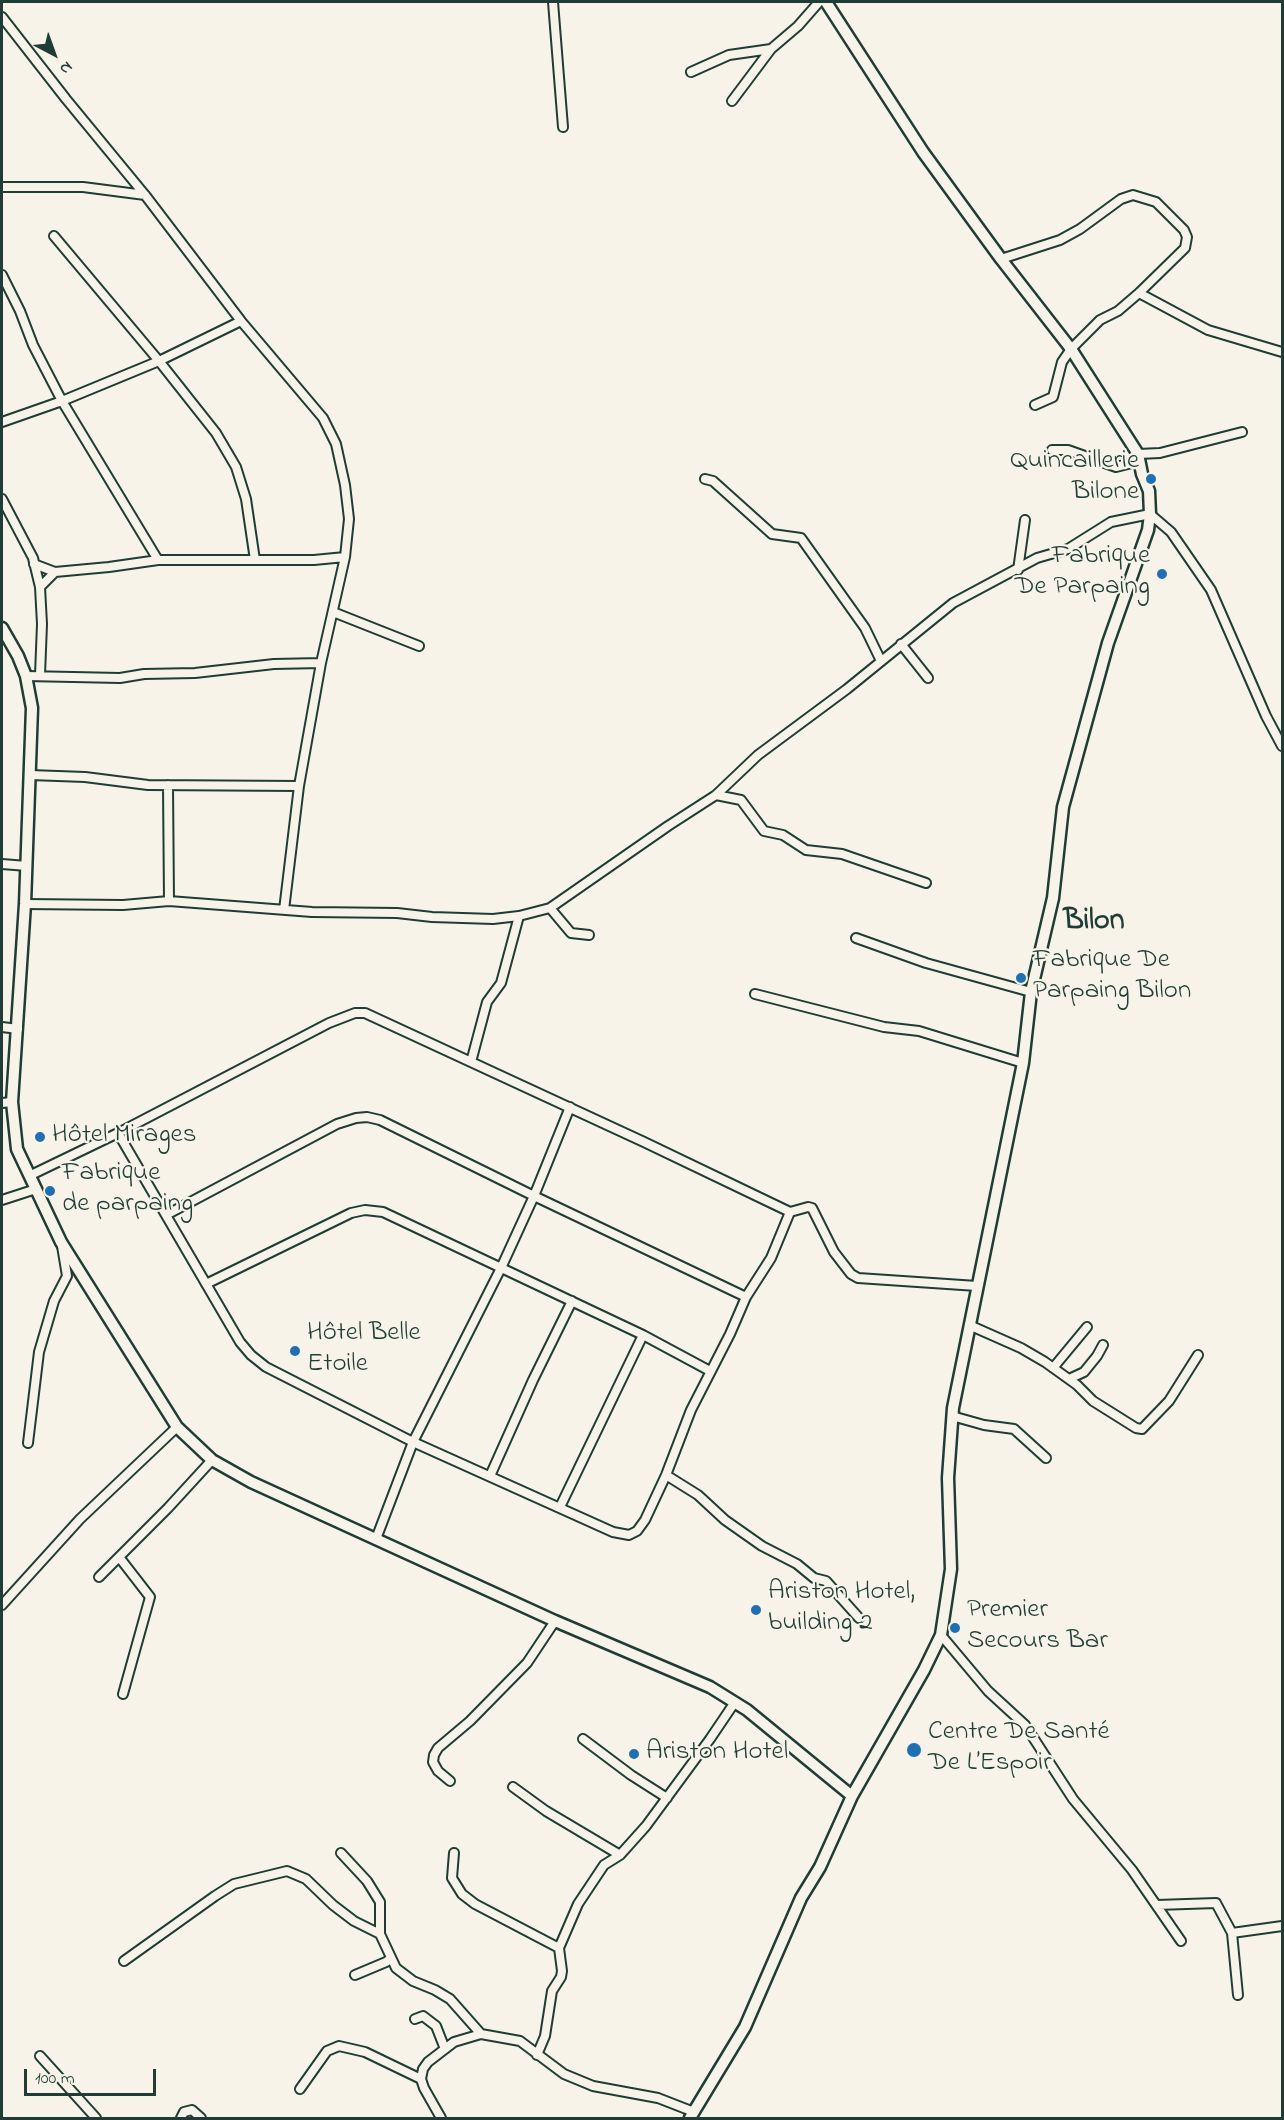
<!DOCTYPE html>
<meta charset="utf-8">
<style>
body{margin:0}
#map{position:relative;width:1284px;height:2120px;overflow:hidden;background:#f7f3e8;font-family:"Indie Flower",sans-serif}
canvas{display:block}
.frame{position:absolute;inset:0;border:3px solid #1f3d34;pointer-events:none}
.north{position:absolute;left:24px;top:24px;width:60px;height:60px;-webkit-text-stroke:4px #f7f3e8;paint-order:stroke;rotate:139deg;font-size:16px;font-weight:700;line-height:24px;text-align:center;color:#1f3d34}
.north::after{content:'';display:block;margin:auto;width:21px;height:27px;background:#1f3d34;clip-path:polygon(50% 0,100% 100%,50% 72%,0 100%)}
.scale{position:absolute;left:24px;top:2069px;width:132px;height:27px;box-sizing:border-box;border:3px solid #1f3d34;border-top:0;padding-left:8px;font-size:18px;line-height:21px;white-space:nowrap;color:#1f3d34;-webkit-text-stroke:4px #f7f3e8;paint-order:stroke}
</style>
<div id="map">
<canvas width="1284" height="2120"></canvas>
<div class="frame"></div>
<div class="north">N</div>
<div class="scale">100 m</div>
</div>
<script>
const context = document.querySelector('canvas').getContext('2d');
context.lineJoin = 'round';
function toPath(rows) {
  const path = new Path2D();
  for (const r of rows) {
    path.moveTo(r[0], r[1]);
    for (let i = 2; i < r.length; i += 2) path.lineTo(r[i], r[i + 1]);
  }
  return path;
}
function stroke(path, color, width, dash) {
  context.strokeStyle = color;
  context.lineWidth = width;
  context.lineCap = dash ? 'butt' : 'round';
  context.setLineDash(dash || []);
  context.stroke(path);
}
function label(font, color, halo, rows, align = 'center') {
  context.font = font + ' "Indie Flower",sans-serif';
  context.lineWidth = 4.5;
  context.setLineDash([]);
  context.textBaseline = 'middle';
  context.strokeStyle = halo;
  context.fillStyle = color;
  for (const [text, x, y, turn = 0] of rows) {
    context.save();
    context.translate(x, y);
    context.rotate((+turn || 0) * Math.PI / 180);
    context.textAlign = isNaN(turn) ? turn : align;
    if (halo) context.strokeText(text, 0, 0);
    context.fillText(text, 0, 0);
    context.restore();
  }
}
const street = toPath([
 [553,2,563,127],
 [2,17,66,99,145,195,241,321,323,418,336,444,345,485,349,519,345,557,321,663,299,786,284,910],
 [691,72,729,55,771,49,798,26,819,2],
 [732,101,771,49],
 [2,187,83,187,145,195],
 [54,236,159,361,216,433,236,467,246,499,255,560],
 [1001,259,1060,240,1080,229,1121,199,1133,195,1156,202,1184,230,1187,237,1185,248,1139,293,1118,311,1100,320,1071,349,1062,362,1053,397,1035,405],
 [2,275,20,311,33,345,62,401,158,560],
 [1139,293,1208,330,1282,352],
 [2,422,62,401,159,361,241,321],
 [1052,450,1068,450,1116,467,1136,462,1140,464],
 [1138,454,1160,453,1242,432],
 [705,479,713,481,772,534,801,538,865,628,881,661],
 [2,499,33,558,40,587,42,624,40,675],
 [34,564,55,572],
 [1018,570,1025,520],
 [40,587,55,572,109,567,158,560,314,560,345,557],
 [333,612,419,646],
 [901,644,928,678],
 [26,676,120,678,144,674,195,673,274,664,321,663],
 [30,775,85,777,148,785,299,786],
 [168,785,169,901],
 [716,795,741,800,764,831,783,835,806,850,842,854,926,883],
 [2,864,27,866],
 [25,904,123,905,169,901,312,912,397,913,432,917,493,919,519,916,550,908,668,826,716,795,758,755,847,689,953,603,1037,558,1068,549,1111,522,1150,514,1171,532,1211,590,1266,716,1282,746],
 [550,908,571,933,589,935],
 [856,938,926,963,1031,992],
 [755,994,884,1027,919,1031,1023,1063],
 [2,1027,18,1029],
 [471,1062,487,1002,501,983,519,916],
 [2,1103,12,1102],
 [118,1133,240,1342,251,1355,266,1367,413,1442,613,1532,629,1535,637,1531,645,1520,666,1475,691,1410,730,1334,746,1297,771,1258,790,1212],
 [31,1175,118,1133,329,1023,355,1013,365,1013,644,1142,790,1212,808,1207,812,1208,834,1252,851,1274,858,1278,977,1286],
 [2,1200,36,1189],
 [166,1215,337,1124,356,1118,367,1117,380,1120,534,1196,746,1297],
 [206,1284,351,1213,365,1210,383,1212,643,1335,710,1371],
 [969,1325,1021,1348,1045,1362,1077,1385,1093,1401,1136,1428,1142,1429,1169,1401,1198,1355],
 [1053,1368,1087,1327],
 [1069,1379,1084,1372,1097,1356,1103,1345],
 [952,1416,984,1425,1014,1429,1046,1458],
 [28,1443,39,1352,54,1301,67,1276,62,1246],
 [666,1475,698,1495,725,1520,762,1546,797,1564,814,1578,826,1581,859,1618],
 [490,1476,533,1380,572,1301],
 [560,1507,643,1335],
 [376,1539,413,1442,501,1268,534,1196,570,1107],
 [119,1557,150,1597,123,1694],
 [99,1577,168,1508,212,1460],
 [2,1605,80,1519,177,1427],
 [941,1635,988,1691,1025,1725,1073,1799,1132,1870,1181,1941],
 [583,1739,631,1775,667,1798],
 [450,1781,438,1771,433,1762,434,1755,438,1748,470,1721,527,1663,555,1621],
 [513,1787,546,1811,620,1855],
 [341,1853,367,1881,380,1902,380,1934,396,1968,413,1981,435,1990,450,1999,481,2034],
 [454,1853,452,1878,462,1894,475,1904,559,1948],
 [1157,1905,1216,1903,1232,1933,1282,1926],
 [1232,1933,1238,1995],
 [124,1961,215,1896,234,1884,287,1871,306,1879,333,1905,354,1921,380,1934],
 [355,1975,386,1962,390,1959],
 [415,2019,423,2016,436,2026,445,2049],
 [537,2055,545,2036,552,1991,561,1977,562,1971,559,1948,578,1904,604,1865,620,1855,646,1826,710,1739,735,1702],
 [40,2056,96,2118],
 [300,2089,327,2051,339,2046,365,2052,421,2079],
 [181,2118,184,2112,192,2110,201,2118],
 [441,2118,424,2088,421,2079,423,2069,428,2062,454,2042,481,2034,520,2041,564,2074,593,2086,658,2098,694,2112]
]);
const secondary = toPath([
 [2,628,18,656,26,676,32,708,25,904,12,1102,17,1149,61,1242,177,1427,212,1460,251,1482,555,1621,710,1687,747,1710,852,1796],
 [690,2118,745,2027,801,1898,820,1867,852,1796,924,1670,941,1635,951,1569,948,1478,953,1408,1023,1063,1031,992,1053,898,1063,807,1108,643,1148,530,1150,514,1149,491,1142,474,1138,454,1071,349,1001,259,923,152,826,2]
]);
stroke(street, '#1f3d34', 12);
stroke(secondary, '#1f3d34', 15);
stroke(street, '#f7f3e8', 8);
stroke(secondary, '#f7f3e8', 10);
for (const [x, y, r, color] of [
 [1151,479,6,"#1f6fb2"],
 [1162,574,6,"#1f6fb2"],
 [1021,978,6,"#1f6fb2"],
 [40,1137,6,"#1f6fb2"],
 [50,1191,6,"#1f6fb2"],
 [295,1351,6,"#1f6fb2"],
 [756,1610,6,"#1f6fb2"],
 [955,1628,6,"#1f6fb2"],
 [914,1750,8,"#1f6fb2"],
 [634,1754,6,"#1f6fb2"]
]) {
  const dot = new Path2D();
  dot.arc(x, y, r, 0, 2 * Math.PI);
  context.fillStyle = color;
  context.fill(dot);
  stroke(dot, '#f7f3e8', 2);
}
label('27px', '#1f3d34', '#f7f3e8', [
 ["Quincaillerie",1139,463,"right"],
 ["Bilone",1139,494,"right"],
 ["Fabrique",1150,558,"right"],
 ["De Parpaing",1150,589,"right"],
 ["Fabrique De",1033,962],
 ["Parpaing Bilon",1033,993],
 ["Hôtel Mirages",52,1137],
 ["Fabrique",62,1175],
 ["de parpaing",62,1206],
 ["Hôtel Belle",307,1335],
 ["Etoile",307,1366],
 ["Ariston Hotel,",768,1594],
 ["building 2",768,1625],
 ["Premier",967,1612],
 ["Secours Bar",967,1643],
 ["Centre De Santé",928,1734],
 ["De L’Espoir",928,1765],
 ["Ariston Hotel",646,1754]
], 'left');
label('bold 30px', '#1f3d34', '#f7f3e8', [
 ["Bilon",1094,923]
]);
</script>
